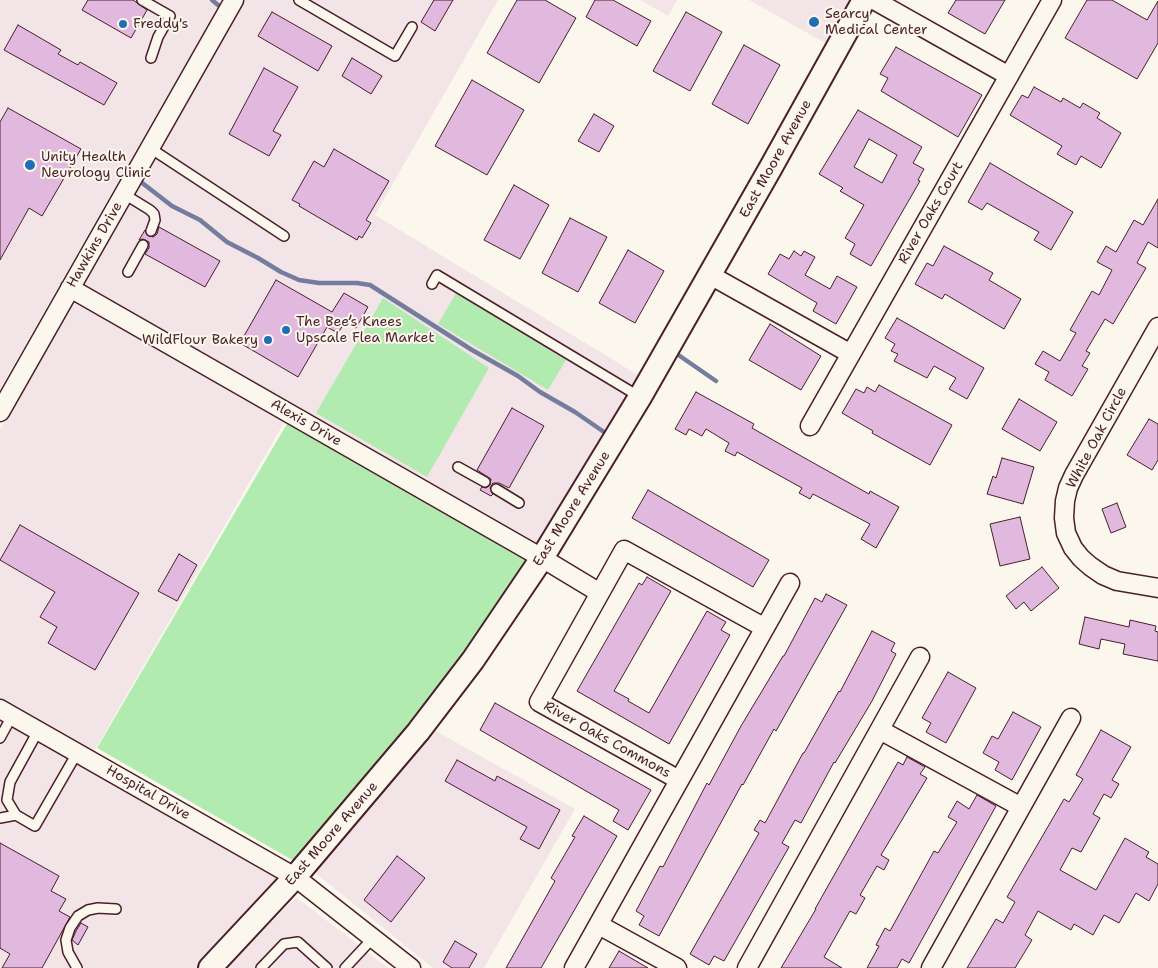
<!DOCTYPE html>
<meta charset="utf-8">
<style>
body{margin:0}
canvas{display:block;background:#fbf7ec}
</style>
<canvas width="1158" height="968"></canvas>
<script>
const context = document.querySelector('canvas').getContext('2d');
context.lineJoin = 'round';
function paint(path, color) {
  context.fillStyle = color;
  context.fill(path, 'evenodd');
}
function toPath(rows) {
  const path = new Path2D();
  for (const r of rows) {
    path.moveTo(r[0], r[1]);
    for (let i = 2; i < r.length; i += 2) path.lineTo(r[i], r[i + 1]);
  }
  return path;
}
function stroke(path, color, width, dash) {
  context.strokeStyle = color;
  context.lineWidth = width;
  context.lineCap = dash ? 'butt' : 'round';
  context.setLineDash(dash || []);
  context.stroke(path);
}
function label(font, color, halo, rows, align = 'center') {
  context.font = font + ' "Shantell Sans",sans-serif';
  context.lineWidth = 4;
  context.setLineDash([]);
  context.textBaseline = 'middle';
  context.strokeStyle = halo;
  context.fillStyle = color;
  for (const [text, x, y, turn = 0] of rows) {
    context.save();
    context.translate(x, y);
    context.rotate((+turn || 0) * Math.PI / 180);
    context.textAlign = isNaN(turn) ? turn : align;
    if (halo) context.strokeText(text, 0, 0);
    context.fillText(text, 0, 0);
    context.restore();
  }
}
paint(toPath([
 [0,0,222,0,0,389],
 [245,0,498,0,375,215,638,375,541,545,84,285],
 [640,0,677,0,668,16],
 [749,0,852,0,827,44],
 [73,302,285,421,86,765,283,878,197,968,0,968,0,429],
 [434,730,575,809,484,968,433,968,313,871],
 [296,897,388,968,226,968]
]), '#f3e4e8');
paint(toPath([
 [456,293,566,360,548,390,438,324],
 [383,298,489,368,427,477,316,413],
 [288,422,525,560,469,651,294,861,97,748]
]), '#b2ebaf');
stroke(toPath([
 [212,0,218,5],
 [141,182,172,206,200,220,227,242,258,258,281,272,299,280,319,283,357,283,370,285,472,350,518,376,540,392,575,412,604,432],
 [677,354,716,381]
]), '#747d9d', 4.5);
const building = toPath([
 [88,0,133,0,147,10,131,38,82,10,88,0],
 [434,0,453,0,435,31,421,22,434,0],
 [517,0,545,0,576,18,539,83,487,53,517,0],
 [595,0,613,0,651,21,637,46,586,17,595,0],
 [956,0,1005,0,985,34,948,13,956,0],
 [1087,0,1112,0,1147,20,1158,1,1158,43,1137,79,1065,38,1087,0],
 [272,12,332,46,318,71,258,36,272,12],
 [686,12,722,32,690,91,653,71,686,12],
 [18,25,61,50,58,54,78,65,80,62,117,83,104,105,4,50,18,25],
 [744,45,780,65,748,124,712,104,744,45],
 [896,47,982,95,958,137,881,91,888,78,880,74,896,47],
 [352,58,382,76,371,94,342,76,352,58],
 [264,68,298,87,273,131,281,135,269,156,229,134,264,68],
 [472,80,524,110,487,175,435,146,472,80],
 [1034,87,1061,102,1063,98,1080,108,1083,103,1100,113,1097,118,1121,133,1101,168,1081,156,1076,165,1057,154,1062,146,1010,115,1022,95,1028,98,1034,87],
 [8,108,81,149,42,216,29,208,0,260,0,122,8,108],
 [858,110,922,147,913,163,924,169,918,180,920,181,871,266,850,254,855,244,845,238,864,205,840,191,843,188,819,174,858,110],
 [869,139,897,155,882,183,854,167,869,139],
 [594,114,614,126,599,152,578,141,594,114],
 [334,149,389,181,366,220,371,223,362,238,359,236,357,240,299,206,300,204,292,200,314,161,324,167,334,149],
 [990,163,1073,212,1051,250,1034,240,1039,232,1019,221,987,203,982,210,968,202,990,163],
 [514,185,549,205,520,259,484,240,514,185],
 [1158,199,1158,248,1148,242,1137,263,1146,268,1113,324,1105,319,1086,351,1090,353,1082,366,1088,369,1072,396,1045,380,1049,372,1035,364,1043,351,1060,361,1076,333,1070,330,1092,291,1099,295,1112,270,1097,262,1106,246,1116,252,1134,220,1143,225,1158,199],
 [570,218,607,237,578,292,542,273,570,218],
 [159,227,220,261,205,287,145,254,149,248,149,242,143,239,139,240,145,230,147,235,153,237,157,234,159,227],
 [944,246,993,273,989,280,1021,299,1004,329,945,294,942,299,915,284,927,263,933,266,944,246],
 [628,250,664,271,635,323,599,303,628,250],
 [794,251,801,256,804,251,815,257,805,275,830,289,837,276,857,287,836,324,813,311,817,303,768,274,780,254,789,259,794,251],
 [276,280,332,312,344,293,368,307,356,328,345,322,338,333,327,327,298,377,240,343,276,280],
 [897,318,984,368,967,399,949,389,956,378,934,366,927,378,894,361,898,354,891,351,895,344,885,338,897,318],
 [770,324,821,356,801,390,749,360,770,324],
 [879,385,952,425,930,465,872,433,873,431,842,413,856,389,864,393,867,387,875,392,879,385],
 [696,392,754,424,752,428,801,456,869,494,870,491,899,507,876,548,861,539,870,524,813,494,810,499,799,493,802,488,737,452,735,456,725,451,729,443,706,429,702,436,689,429,686,435,675,429,696,392],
 [1019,399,1057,422,1040,451,1002,429,1019,399],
 [512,408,544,426,509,488,499,483,493,483,490,488,493,494,491,496,480,490,482,487,486,488,490,485,491,479,477,470,512,408],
 [1149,419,1158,424,1158,460,1152,470,1127,455,1149,419],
 [1002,458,1034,467,1023,504,987,494,993,476,996,478,1002,458],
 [648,490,769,560,753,587,632,518,648,490],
 [1117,503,1126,527,1111,533,1102,509,1117,503],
 [1020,517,1030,559,1000,566,990,524,1020,517],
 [20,525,139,593,95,670,48,643,57,627,40,617,55,592,0,560,20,525],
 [179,554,197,565,177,601,158,591,179,554],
 [1042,567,1059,588,1031,611,1024,602,1016,609,1006,596,1042,567],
 [647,577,671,591,614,691,629,699,628,701,649,713,707,611,726,622,721,630,730,635,669,744,577,691,639,583,642,585,647,577],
 [826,594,847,605,776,731,774,729,743,785,742,784,659,936,639,925,644,916,636,911,660,866,663,867,707,783,709,785,741,726,783,656,784,656,815,598,822,602,826,594],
 [1085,617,1129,627,1130,620,1156,626,1155,631,1158,632,1158,661,1123,654,1125,644,1101,639,1099,649,1079,644,1085,617],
 [872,631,895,643,891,651,896,654,872,701,835,763,834,762,801,823,795,820,782,843,789,847,724,961,714,956,709,965,690,954,759,833,754,830,760,820,765,823,803,753,804,753,839,691,840,692,872,631],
 [948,672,976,688,946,743,926,732,931,723,922,718,948,672],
 [495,703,651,790,628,830,613,821,619,810,480,730,495,703],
 [1013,712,1041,727,1012,780,995,770,999,762,983,753,992,736,998,739,1013,712],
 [1101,730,1131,747,1112,780,1119,784,1111,798,1104,794,1093,814,1100,818,1081,852,1072,848,1060,870,1096,890,1125,838,1149,852,1146,857,1158,864,1158,884,1149,901,1136,893,1119,923,1104,915,1093,935,1074,924,1071,930,1038,911,1025,935,1032,940,1015,968,967,968,996,919,1003,923,1015,902,1007,897,1064,799,1069,802,1083,779,1076,775,1101,730],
 [907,757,925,767,920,774,927,778,881,855,889,860,884,870,877,866,860,895,865,898,856,914,850,911,824,957,842,968,781,968,816,909,815,909,898,762,903,765,907,757],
 [457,760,495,781,497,776,560,810,539,849,520,839,527,827,445,781,457,760],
 [977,795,996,806,909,963,902,959,897,968,867,968,879,946,876,945,885,928,890,931,934,851,938,853,957,822,948,817,957,801,969,809,977,795],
 [584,816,617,836,541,968,506,968,555,881,551,878,575,837,572,836,584,816],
 [0,843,59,876,51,891,66,899,59,911,70,917,42,968,2,968,10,954,0,948,0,843],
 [397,856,425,878,391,922,364,900,397,856],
 [81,923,88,927,78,945,72,940,76,931,81,923],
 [455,941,477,954,469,968,452,968,443,962,455,941],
 [619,951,648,968,609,968,619,951]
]);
paint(building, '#e1b8de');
stroke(building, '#4a1f2b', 1);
const service = toPath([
 [142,0,170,16,158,37,151,58],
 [299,0,395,56,412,27],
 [150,148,284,236],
 [124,194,150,210,154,214,155,220,151,231],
 [128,272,143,245],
 [432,284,437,275,640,397],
 [458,467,485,482],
 [496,489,519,503],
 [38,731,10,782,7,800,16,815,35,826,77,753],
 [0,738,12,716],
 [0,818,16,815],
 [77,968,68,952,66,940,70,928,78,916,88,910,98,908,116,909],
 [261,968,284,944,298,942,327,968],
 [345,968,373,938]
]);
const minor = toPath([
 [874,0,1009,76],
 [710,275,851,354],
 [70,288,542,558,600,593],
 [1158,327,1074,475,1068,488,1065,501,1064,518,1066,533,1073,548,1081,558,1090,566,1103,575,1117,581,1158,588],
 [0,412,234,0],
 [810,426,1052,0],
 [0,709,295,877,411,968],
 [880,730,1021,807],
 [679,780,539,702,624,550,765,628],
 [599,925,677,968],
 [574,968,790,583],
 [747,968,920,657],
 [931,968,1071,718]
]);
const tertiary = toPath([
 [210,968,295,877,418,732,473,660,542,558,640,397,770,169,864,0]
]);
stroke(service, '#4a1f2b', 12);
stroke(minor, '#4a1f2b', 21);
stroke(tertiary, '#4a1f2b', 26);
stroke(service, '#fbf7ec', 9);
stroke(minor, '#fbf7ec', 18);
stroke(tertiary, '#fbf7ec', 22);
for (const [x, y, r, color] of [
 [814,22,6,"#1f6fb2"],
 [123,24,5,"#1f6fb2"],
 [30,165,6,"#1f6fb2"],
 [286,330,5,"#1f6fb2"],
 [268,340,5,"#1f6fb2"]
]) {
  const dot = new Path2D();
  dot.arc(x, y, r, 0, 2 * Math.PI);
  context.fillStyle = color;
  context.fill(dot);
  stroke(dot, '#fbf7ec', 2);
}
label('14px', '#4a1f2b', '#fbf7ec', [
 ["Searcy",825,14],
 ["Medical Center",825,30],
 ["Freddy's",133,24],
 ["Unity Health",41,157],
 ["Neurology Clinic",41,173],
 ["The Bee’s Knees",296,322],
 ["Upscale Flea Market",296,338],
 ["WildFlour Bakery",258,340,"right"]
], 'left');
label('14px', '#4a1f2b', '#fbf7ec', [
 ["East Moore Avenue",776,159,-61],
 ["River Oaks Court",931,213,-60],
 ["Hawkins Drive",95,245,-60],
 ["Alexis Drive",306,423,30],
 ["White Oak Circle",1097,438,-62],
 ["East Moore Avenue",572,509,-58],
 ["River Oaks Commons",607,740,29],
 ["Hospital Drive",148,793,30],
 ["East Moore Avenue",332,834,-49]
]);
</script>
